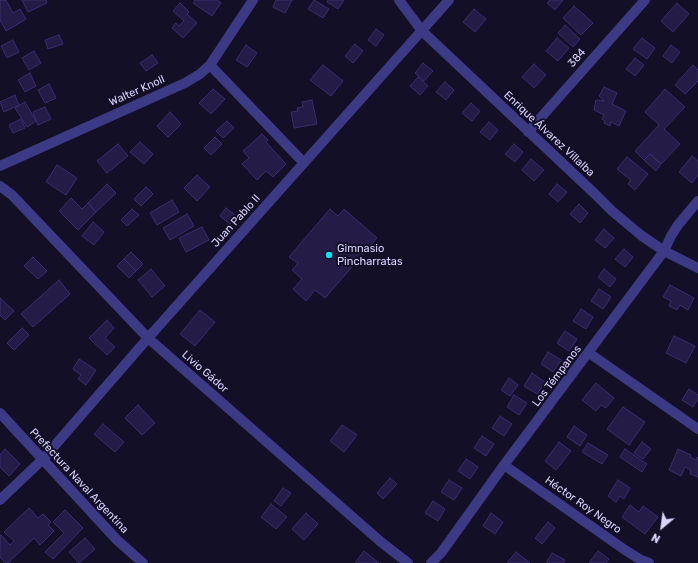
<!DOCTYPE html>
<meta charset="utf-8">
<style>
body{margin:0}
#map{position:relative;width:698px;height:563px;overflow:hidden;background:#130f26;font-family:Rubik,sans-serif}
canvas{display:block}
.north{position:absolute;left:642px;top:507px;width:40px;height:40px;-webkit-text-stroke:3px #130f26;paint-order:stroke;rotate:209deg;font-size:11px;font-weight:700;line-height:16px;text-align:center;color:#d9d4ff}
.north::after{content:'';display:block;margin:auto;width:14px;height:18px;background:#d9d4ff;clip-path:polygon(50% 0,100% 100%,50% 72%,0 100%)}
</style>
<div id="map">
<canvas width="698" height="563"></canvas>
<div class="north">N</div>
</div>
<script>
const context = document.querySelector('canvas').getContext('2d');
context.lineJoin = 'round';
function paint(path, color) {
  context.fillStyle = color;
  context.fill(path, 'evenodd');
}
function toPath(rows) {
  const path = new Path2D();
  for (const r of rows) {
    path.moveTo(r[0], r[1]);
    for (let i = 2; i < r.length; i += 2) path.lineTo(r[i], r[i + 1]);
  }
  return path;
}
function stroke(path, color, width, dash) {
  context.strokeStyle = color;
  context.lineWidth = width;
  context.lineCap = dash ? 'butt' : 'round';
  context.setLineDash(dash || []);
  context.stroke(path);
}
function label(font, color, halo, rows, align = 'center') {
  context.font = font + ' Rubik,sans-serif';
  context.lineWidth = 4;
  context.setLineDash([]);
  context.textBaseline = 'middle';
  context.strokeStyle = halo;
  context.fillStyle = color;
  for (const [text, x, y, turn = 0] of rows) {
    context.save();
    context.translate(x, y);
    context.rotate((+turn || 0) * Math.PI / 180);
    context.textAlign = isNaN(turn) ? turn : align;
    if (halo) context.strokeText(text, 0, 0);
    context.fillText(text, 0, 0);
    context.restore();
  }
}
const building = toPath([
 [0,0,6,0,13,13,20,9,26,19,6,31,0,20,0,0],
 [22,0,46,0,47,3,28,12,22,0],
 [195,0,217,0,221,3,212,16,193,3,195,0],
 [276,0,292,0,285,13,273,7,276,0],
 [314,0,329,9,323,18,308,9,314,0],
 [328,0,344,0,338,9,327,2,328,0],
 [550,0,563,0,555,10,547,3,550,0],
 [180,3,189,12,187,14,197,23,183,38,172,28,176,23,179,26,184,21,173,11,180,3],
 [677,3,689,14,673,32,661,21,677,3],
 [574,6,593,23,581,35,563,18,574,6],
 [474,9,486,19,475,32,463,22,474,9],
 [565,25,580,39,573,47,558,33,565,25],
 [376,29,384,35,376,46,368,40,376,29],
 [59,35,63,44,48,49,45,40,59,35],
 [557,38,569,48,558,61,546,51,557,38],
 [642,38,655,48,647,59,633,49,642,38],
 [13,40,19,52,7,58,1,46,13,40],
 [355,44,363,51,353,63,345,56,355,44],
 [246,45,257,53,247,67,236,60,246,45],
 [671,45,680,52,672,63,663,56,671,45],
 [34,51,41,63,29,70,22,58,34,51],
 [152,55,158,63,146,71,140,63,152,55],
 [635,58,644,65,635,76,626,69,635,58],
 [423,63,433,71,424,81,415,73,423,63],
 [534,64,546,75,534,88,522,77,534,64],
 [323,65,343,81,331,96,310,80,323,65],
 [693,65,698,70,698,81,685,94,675,85,693,65],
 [30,73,36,86,25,92,18,80,30,73],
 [418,77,428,86,420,95,410,86,418,77],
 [445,82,454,90,446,100,436,92,445,82],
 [49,84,56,98,45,103,38,90,49,84],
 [604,87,617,93,612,104,626,111,619,126,611,122,610,126,604,123,605,121,602,119,604,115,594,110,596,100,604,101,599,96,604,87],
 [213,89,225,99,211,114,199,103,213,89],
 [665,89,685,107,664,129,680,144,661,164,650,154,644,160,635,151,659,125,645,112,665,89],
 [15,95,19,105,4,112,0,102,15,95],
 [312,100,317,124,294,128,291,112,298,111,297,108,303,107,302,102,312,100],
 [25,102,36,121,27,127,15,108,25,102],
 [471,103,480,111,472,121,462,113,471,103],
 [45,107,51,119,38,125,33,112,45,107],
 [170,112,181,124,168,137,157,126,170,112],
 [21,119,25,128,13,133,9,125,21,119],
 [227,121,234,128,223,138,216,131,227,121],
 [489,122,498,130,490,140,480,132,489,122],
 [262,134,268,140,266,142,286,164,273,177,266,171,257,180,242,164,249,158,243,151,262,134],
 [215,137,222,144,211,155,204,148,215,137],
 [140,142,153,154,144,164,130,152,140,142],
 [118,144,128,156,107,173,97,161,118,144],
 [514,144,523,152,515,162,505,154,514,144],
 [650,154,661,164,656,171,644,160,650,154],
 [692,156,698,161,698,175,692,183,679,172,692,156],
 [627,157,648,174,635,190,628,184,631,180,617,169,627,157],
 [531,159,544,170,534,181,522,170,531,159],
 [57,165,77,178,66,195,46,182,57,165],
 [197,175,210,187,197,201,184,188,197,175],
 [107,184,116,193,96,212,88,203,107,184],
 [557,184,567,192,558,202,549,194,557,184],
 [146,187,153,194,141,206,134,199,146,187],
 [71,198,82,209,88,203,96,212,78,230,59,211,71,198],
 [172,200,179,212,157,225,150,213,172,200],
 [579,204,588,213,580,223,570,214,579,204],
 [226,208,236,216,230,224,220,216,226,208],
 [132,209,139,215,127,226,121,220,132,209],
 [330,209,338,216,344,209,377,238,325,298,315,290,306,301,293,289,302,279,292,270,298,263,289,257,330,209],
 [187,214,194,226,170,240,163,228,187,214],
 [93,222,104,232,94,245,82,236,93,222],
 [202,227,209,240,186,252,179,238,202,227],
 [604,229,614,238,605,248,595,240,604,229],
 [624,249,633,257,625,267,615,259,624,249],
 [131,252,143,264,136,271,124,259,131,252],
 [33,257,47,271,38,279,24,266,33,257],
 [124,259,136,271,129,278,117,266,124,259],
 [151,269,165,286,152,297,138,280,151,269],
 [604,269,616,279,610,287,598,277,604,269],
 [59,280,70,294,33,327,21,314,59,280],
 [670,285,694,298,688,310,680,305,677,310,669,306,671,301,663,297,670,285],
 [599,289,611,297,603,309,591,301,599,289],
 [0,298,14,311,5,320,0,315,0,298],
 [581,309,593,317,586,329,573,321,581,309],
 [200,310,215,322,195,346,180,334,200,310],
 [107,320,114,328,105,338,115,347,107,355,89,338,107,320],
 [22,328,29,335,14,350,7,343,22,328],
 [565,331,577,339,569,351,557,343,565,331],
 [674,336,695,346,686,363,666,353,674,336],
 [548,352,561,360,553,372,541,364,548,352],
 [79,359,96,370,86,385,78,379,81,375,73,369,79,359],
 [532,373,545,382,537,394,524,386,532,373],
 [509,378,518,385,510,396,501,390,509,378],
 [596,383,614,398,606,408,601,405,596,411,582,400,596,383],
 [689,389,698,395,698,399,693,407,682,400,689,389],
 [514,395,527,403,519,415,507,407,514,395],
 [138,405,155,423,142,435,125,418,138,405],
 [623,407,645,422,629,445,607,429,623,407],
 [500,416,512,424,504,436,492,428,500,416],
 [103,424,124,442,115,452,94,434,103,424],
 [342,425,357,435,344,452,330,441,342,425],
 [574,426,587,435,580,446,567,437,574,426],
 [482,436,494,444,486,456,474,448,482,436],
 [559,442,571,451,556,470,545,461,559,442],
 [642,442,651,449,643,459,634,453,642,442],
 [588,443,608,455,602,464,582,452,588,443],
 [5,449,20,464,9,476,0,467,0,455,5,449],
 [625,449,647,464,642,472,620,457,625,449],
 [678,449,691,455,690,457,696,460,697,457,698,458,698,477,690,474,691,470,685,467,681,476,669,470,678,449],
 [466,459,478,467,470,479,458,471,466,459],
 [390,478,397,484,383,499,377,493,390,478],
 [449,480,462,488,454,500,441,492,449,480],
 [618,480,630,488,624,499,620,496,616,502,608,496,618,480],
 [283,488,291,493,281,506,274,501,283,488],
 [433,501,445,509,438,521,425,513,433,501],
 [271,504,287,517,276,529,261,517,271,504],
 [630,505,639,512,643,506,658,517,645,534,622,517,630,505],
 [29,508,38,518,43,514,51,522,48,525,54,531,40,545,34,538,8,563,6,563,0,557,0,535,1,535,10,545,14,541,4,532,29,508],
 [65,510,83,528,53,559,45,552,64,533,53,522,65,510],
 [306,513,318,524,304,540,292,529,306,513],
 [491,513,503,522,495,534,483,526,491,513],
 [548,522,555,528,542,544,535,538,548,522],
 [85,538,95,549,79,563,69,552,85,538],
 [364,551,379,563,355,563,364,551],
 [598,551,609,559,606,563,589,563,598,551],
 [516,552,530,563,507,563,516,552],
 [552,553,565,560,563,563,546,563,552,553]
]);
paint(building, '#241b47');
stroke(building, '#3b2d73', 1);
stroke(toPath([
 [399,0,422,31,595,194,612,211,642,236,664,251,698,268],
 [210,65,304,163],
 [528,132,645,0],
 [0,166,185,83,200,74,210,65,253,0],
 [0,186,12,195,148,338,381,542,408,563],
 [589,353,698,429],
 [0,413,117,540,143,563],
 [504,465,625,550,641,560,649,563],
 [0,500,43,459,148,338,449,0],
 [431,563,441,553,504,465,664,251,671,236,678,225,698,201]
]), '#3d3a85', 10);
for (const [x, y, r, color] of [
 [329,255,4,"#00e5ff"]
]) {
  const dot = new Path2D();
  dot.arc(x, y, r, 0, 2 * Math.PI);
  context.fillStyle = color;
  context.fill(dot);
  stroke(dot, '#130f26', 1.5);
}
label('11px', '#d9d4ff', '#130f26', [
 ["384",577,58,-48],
 ["Walter Knoll",137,91,-24],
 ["Enrique Álvarez Villalba",549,134,43],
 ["Juan Pablo II",236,221,-48],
 ["Livio Gádor",205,372,41],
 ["Los Témpanos",557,376,-53],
 ["Prefectura Naval Argentina",79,481,47],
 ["Héctor Roy Negro",583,505,35]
]);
label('11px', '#d9d4ff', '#130f26', [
 ["Gimnasio",337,249],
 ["Pincharratas",337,262]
], 'left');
</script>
